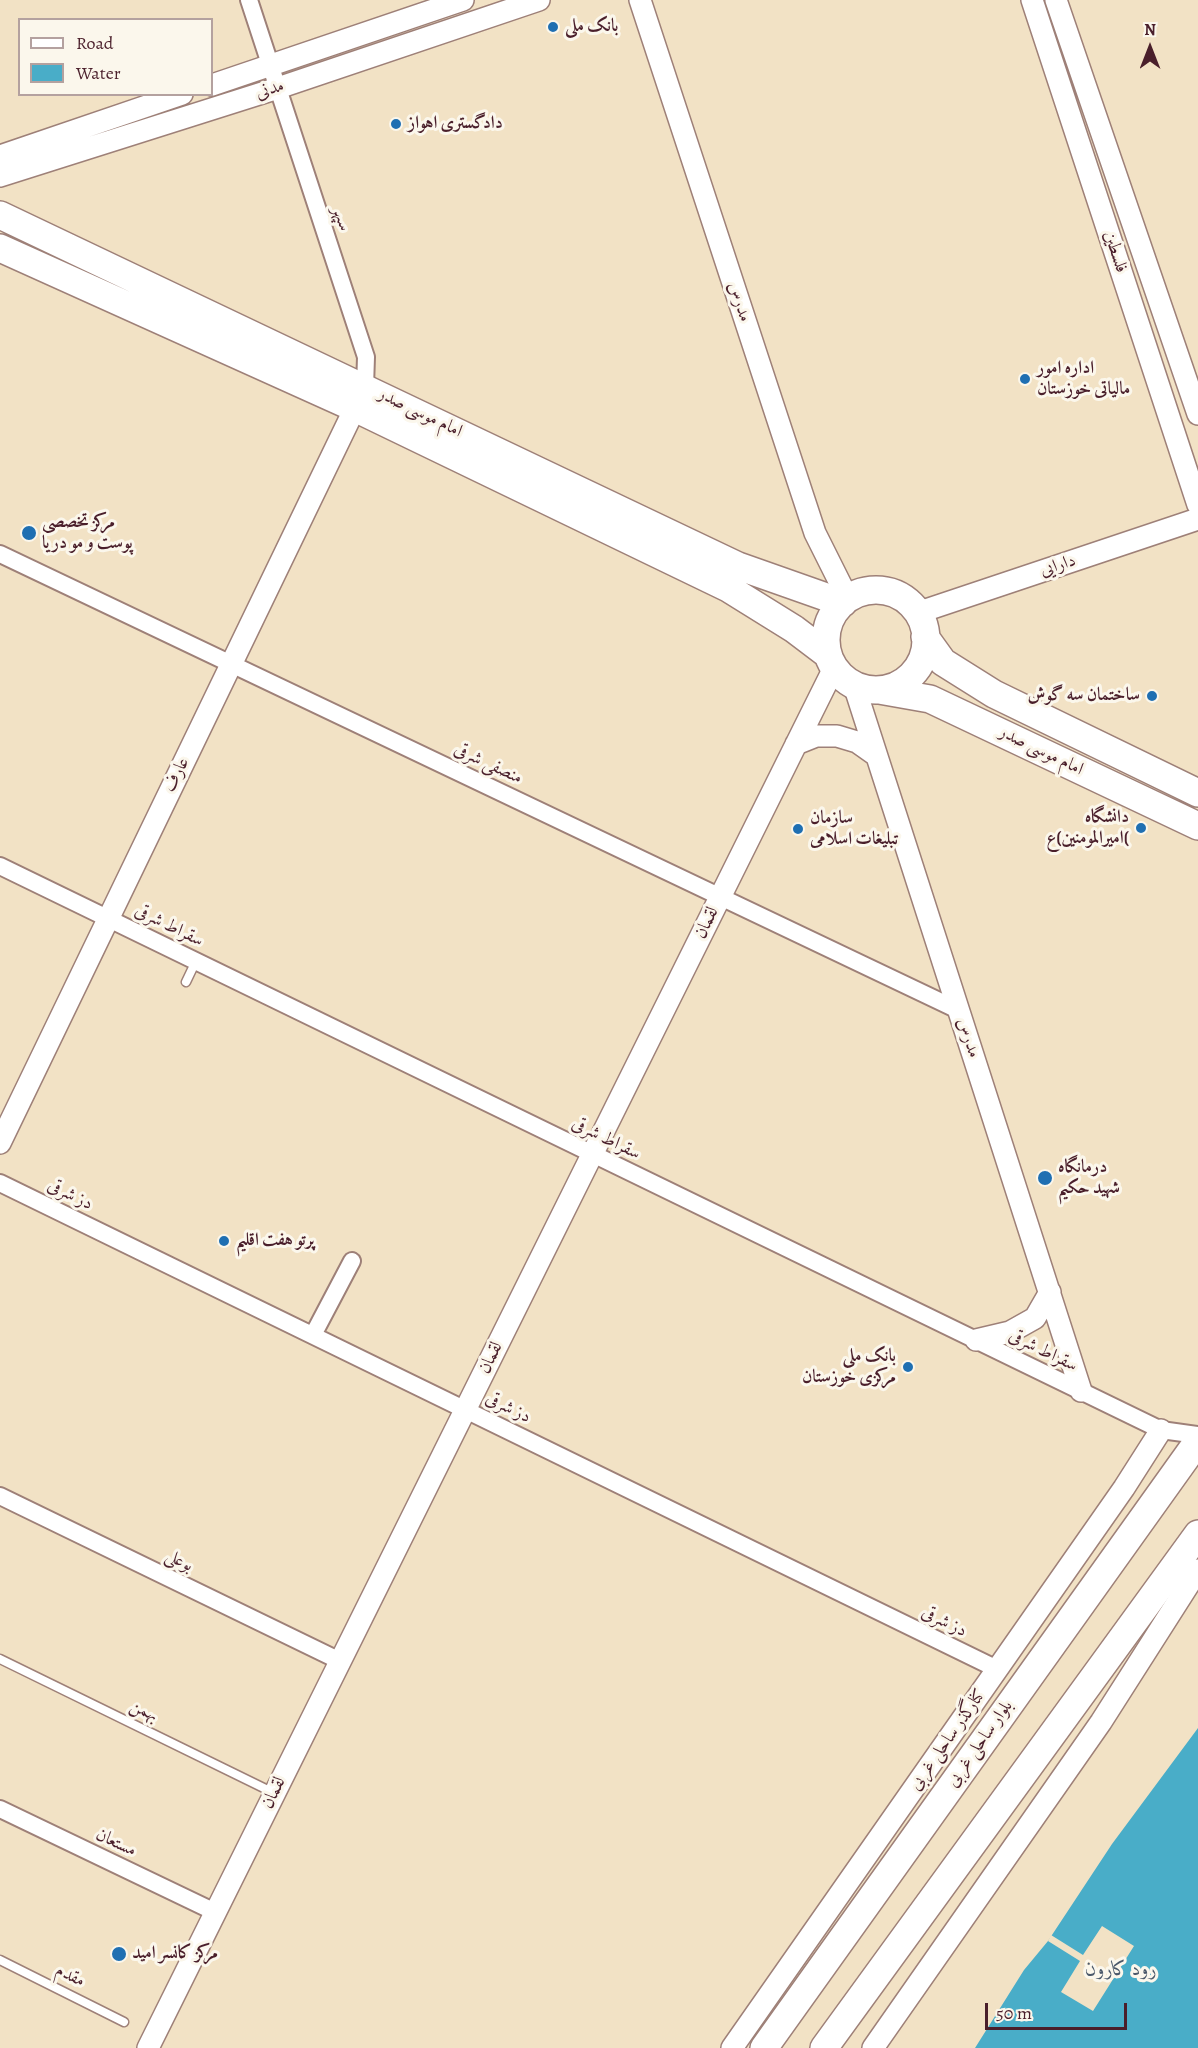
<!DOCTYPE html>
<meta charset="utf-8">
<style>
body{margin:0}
#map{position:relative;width:1198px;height:2048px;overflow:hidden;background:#f2e2c5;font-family:Alegreya,serif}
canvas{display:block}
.legend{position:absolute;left:18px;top:18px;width:195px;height:78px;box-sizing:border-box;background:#fbf7ec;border:2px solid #b4a19f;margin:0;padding:8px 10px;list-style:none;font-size:18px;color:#4a1f2b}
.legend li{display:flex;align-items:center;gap:12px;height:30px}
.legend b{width:30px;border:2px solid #b4a19f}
.north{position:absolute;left:1120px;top:18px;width:60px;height:60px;-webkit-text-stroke:4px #fbf7ec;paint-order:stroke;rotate:0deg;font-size:16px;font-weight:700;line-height:24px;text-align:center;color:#4a1f2b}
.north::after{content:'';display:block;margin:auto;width:21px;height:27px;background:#4a1f2b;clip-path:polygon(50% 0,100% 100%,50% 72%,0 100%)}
.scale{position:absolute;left:985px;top:2003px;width:142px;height:27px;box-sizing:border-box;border:3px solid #4a1f2b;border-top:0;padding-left:8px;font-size:18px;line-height:21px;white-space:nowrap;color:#4a1f2b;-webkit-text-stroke:4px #fbf7ec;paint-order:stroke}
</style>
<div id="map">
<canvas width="1198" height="2048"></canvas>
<ul class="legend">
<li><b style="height:8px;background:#fff"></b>Road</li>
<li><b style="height:16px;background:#49adc8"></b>Water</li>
</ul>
<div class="north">N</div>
<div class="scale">50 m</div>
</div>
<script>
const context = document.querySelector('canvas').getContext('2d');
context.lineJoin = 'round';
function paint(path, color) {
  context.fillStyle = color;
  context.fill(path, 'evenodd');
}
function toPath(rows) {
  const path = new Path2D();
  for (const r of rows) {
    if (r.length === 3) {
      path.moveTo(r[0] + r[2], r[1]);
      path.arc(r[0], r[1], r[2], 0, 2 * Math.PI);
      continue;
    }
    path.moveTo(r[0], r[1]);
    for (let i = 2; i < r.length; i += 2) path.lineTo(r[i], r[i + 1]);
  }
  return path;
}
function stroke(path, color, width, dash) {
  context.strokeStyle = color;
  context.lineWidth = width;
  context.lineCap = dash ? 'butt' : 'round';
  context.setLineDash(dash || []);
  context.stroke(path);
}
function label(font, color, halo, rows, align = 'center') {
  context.font = font + ' Alegreya,Amiri,serif';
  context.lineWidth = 6;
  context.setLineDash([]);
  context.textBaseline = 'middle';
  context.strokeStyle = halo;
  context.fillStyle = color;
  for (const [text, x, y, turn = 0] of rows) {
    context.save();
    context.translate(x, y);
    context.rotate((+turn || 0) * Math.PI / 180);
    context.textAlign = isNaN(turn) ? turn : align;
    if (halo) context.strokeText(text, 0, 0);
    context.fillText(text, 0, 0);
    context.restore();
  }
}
paint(toPath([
 [1198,1728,1198,2048,975,2048,1024,1970,1048,1941,1112,1844]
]), '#49adc8');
paint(toPath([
 [1102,1926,1134,1946,1093,2011,1061,1992,1080,1961,1048,1941,1051,1935,1083,1955]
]), '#f2e2c5');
const service = toPath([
 [186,982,196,961],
 [0,1659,274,1793],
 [0,1960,124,2022]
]);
const minor = toPath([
 [249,0,366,357,365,387,362,393],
 [0,554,958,1010],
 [0,866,1161,1430,1198,1435],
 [0,1183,997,1669],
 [313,1335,352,1261],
 [0,1496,340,1661],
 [0,1809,215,1912]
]);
const tertiary = toPath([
 [640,0,815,533,848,599],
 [1032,0,1198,505],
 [1056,0,1198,414],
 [212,85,463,0],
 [0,156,182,94],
 [0,176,278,88,539,0],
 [917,613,1198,519],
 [854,685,1081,1391],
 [796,744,816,736,837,736,857,742,874,754],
 [0,1143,355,408],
 [976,1340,1010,1332,1035,1318,1050,1292],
 [148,2048,834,668],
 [732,2048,1124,1488,1161,1430],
 [873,2048,1101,1722,1198,1570]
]);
const primary = toPath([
 [0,215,738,566,843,603],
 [0,248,355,408,728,588,794,629,827,654],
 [876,640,50],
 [925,637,943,662,994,694,1198,793],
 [879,690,930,699,1198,826],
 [764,2048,1198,1441],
 [824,2048,1198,1534]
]);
stroke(service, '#9e8078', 11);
stroke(minor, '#9e8078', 20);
stroke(tertiary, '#9e8078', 24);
stroke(primary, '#9e8078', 30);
stroke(service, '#fff', 8);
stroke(minor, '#fff', 16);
stroke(tertiary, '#fff', 21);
stroke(primary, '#fff', 27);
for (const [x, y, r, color] of [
 [553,27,6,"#1f6fb2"],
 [396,124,6,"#1f6fb2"],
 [1025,379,6,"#1f6fb2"],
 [29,533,8,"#1f6fb2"],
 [1152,696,6,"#1f6fb2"],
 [1141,828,6,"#1f6fb2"],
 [798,829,6,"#1f6fb2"],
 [1045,1178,8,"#1f6fb2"],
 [224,1241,6,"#1f6fb2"],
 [908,1367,6,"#1f6fb2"],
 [119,1954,8,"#1f6fb2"]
]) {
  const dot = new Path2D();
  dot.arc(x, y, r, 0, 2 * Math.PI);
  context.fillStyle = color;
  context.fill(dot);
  stroke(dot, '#fbf7ec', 2);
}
label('bold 18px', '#4a1f2b', '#fbf7ec', [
 ["بانک ملی",565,27],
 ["دادگستری اهواز",408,124],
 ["اداره امور",1037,369],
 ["مالیاتی خوزستان",1037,390],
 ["مرکز تخصصی",42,523],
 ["پوست و مو دریا",42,544],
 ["ساختمان سه گوش",1140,696,"right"],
 ["دانشگاه",1129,818,"right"],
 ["امیرالمومنین)ع(",1129,839,"right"],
 ["سازمان",810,819],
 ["تبلیغات اسلامی",810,840],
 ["درمانگاه",1058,1168],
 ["شهید حکیم",1058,1189],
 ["پرتو هفت اقلیم",236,1241],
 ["بانک ملی",896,1357,"right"],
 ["مرکزی خوزستان",896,1378,"right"],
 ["مرکز کانسر امید",132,1954]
], 'left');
label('18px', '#4a1f2b', '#fbf7ec', [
 ["مدنی",270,90,-18],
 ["سپهر",341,219,72],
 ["فلسطین",1115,252,72],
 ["مدرس",739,302,72],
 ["امام موسی صدر",420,413,26],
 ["دارایی",1058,566,-18],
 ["امام موسی صدر",1041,751,26],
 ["منصفی شرقی",488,764,25],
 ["عارف",177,775,-64],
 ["لقمان",707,923,-64],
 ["سقراط شرقی",169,926,26],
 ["مدرس",968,1038,72],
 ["سقراط شرقی",606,1139,26],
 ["دز شرقی",70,1195,26],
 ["سقراط شرقی",1043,1351,26],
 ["لقمان",491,1358,-64],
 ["دز شرقی",508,1408,26],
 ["بوعلی",179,1561,26],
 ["دز شرقی",944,1622,26],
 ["بهمن",144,1711,26],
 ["کنارگذر ساحلی غربی",948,1740,-55],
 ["بلوار ساحلی غربی",980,1744,-55],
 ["لقمان",274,1793,-64],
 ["مستعان",116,1843,25],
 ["مقدم",70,1976,26]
]);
label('italic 20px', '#4a586a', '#fbf7ec', [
 ["رود کارون",1121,1970]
]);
</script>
